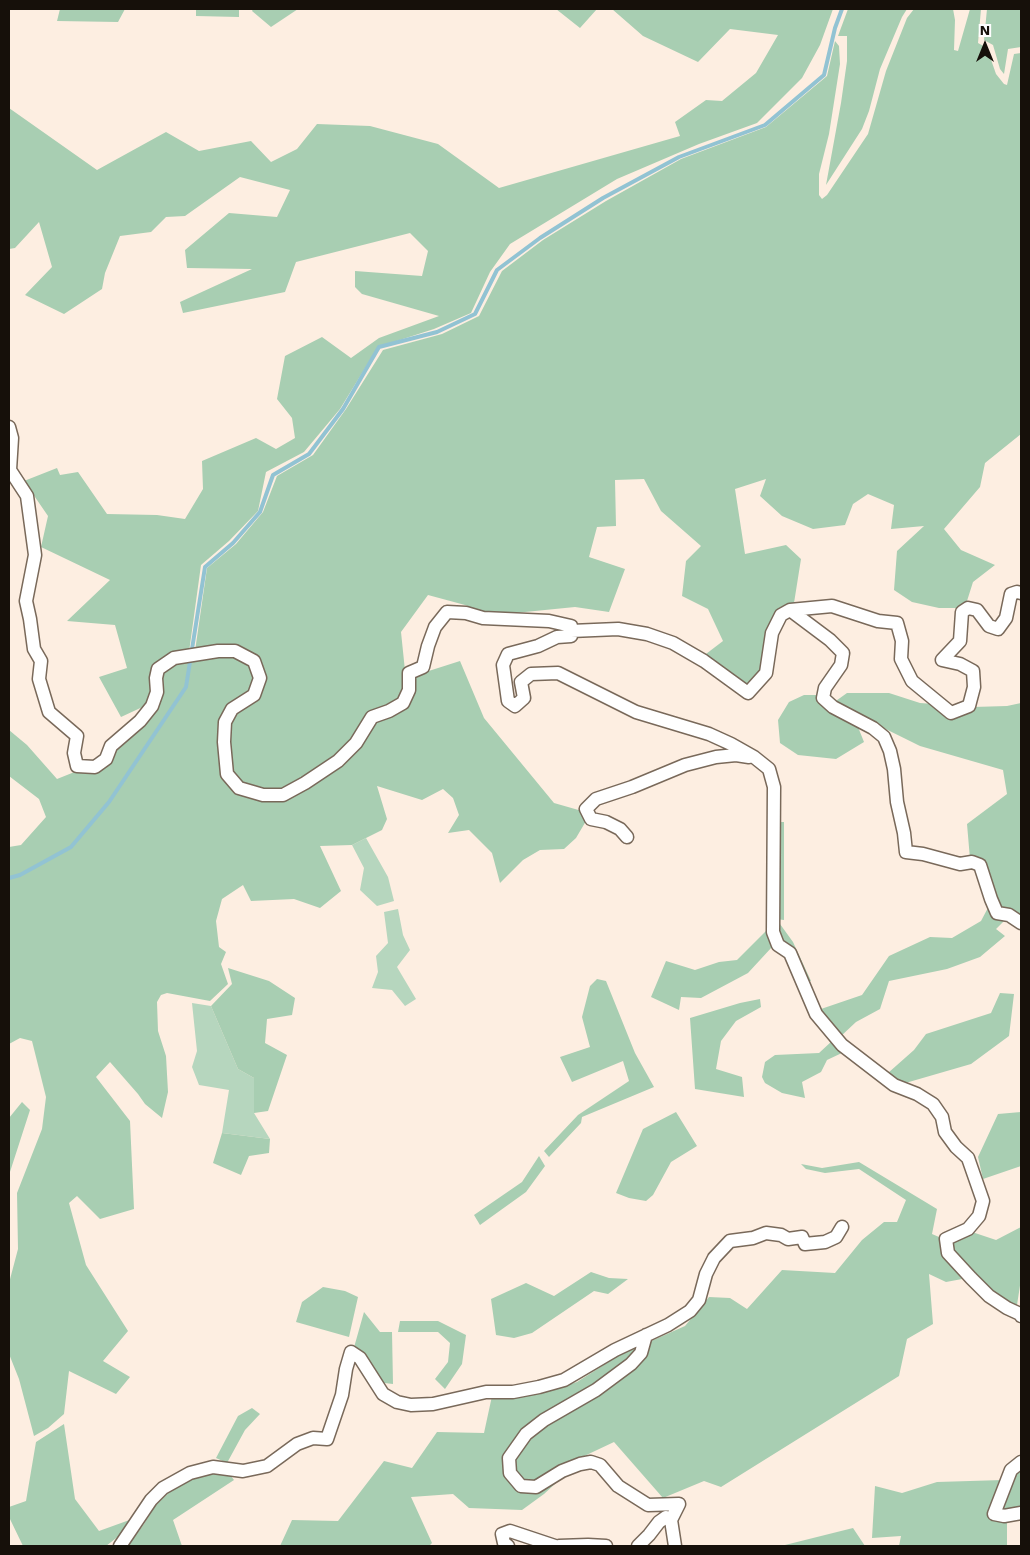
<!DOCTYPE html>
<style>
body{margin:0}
#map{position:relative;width:1030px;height:1555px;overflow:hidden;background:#fdeee1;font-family:"Work Sans",sans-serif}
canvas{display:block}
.frame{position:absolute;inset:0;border:10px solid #16100a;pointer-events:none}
.north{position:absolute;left:960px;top:20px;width:50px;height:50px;-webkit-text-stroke:4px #fefefe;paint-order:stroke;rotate:0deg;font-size:14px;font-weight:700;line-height:20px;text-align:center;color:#16100a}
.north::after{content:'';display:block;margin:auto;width:18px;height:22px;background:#16100a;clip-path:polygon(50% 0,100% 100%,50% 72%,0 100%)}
</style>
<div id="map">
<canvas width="1030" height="1555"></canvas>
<div class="frame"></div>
<div class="north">N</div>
</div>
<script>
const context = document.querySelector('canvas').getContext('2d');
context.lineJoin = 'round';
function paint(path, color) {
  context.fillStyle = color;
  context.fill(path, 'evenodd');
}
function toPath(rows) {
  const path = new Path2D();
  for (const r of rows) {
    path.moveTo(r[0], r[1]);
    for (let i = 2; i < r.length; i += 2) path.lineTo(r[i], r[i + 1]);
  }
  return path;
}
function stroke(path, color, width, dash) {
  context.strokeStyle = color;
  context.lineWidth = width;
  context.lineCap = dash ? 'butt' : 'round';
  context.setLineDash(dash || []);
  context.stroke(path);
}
paint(toPath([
 [366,838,388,877,394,901,377,906,360,890,364,868,352,845],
 [398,909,403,935,410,950,397,967,416,999,405,1006,392,990,372,988,378,972,376,956,388,943,384,912],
 [192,1003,211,1006,238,1069,254,1078,254,1113,270,1139,222,1133,229,1090,199,1085,192,1067,197,1051]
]), '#b6d6be');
paint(toPath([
 [60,9,125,9,118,22,57,21],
 [196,9,239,9,239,17,196,16],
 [253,9,298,9,271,27,252,11],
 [556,9,597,9,580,28],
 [612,9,833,9,820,45,802,78,757,123,699,144,617,179,510,244,490,272,471,313,434,329,378,347,340,409,304,452,266,472,258,511,229,541,201,565,189,652,172,653,154,665,151,677,153,690,149,704,121,717,99,677,127,668,115,625,67,621,110,580,41,547,48,516,24,481,57,468,60,475,78,472,107,514,157,515,185,519,203,489,202,461,256,438,276,449,295,438,292,418,277,399,285,356,322,337,351,358,379,338,439,316,362,294,355,287,355,271,422,276,428,251,410,233,296,262,285,292,183,313,180,302,252,269,187,268,185,250,229,213,277,217,290,190,240,177,185,216,166,217,151,232,120,236,105,273,102,289,64,314,25,295,52,267,39,222,15,248,9,249,9,108,97,170,166,132,199,151,251,141,271,162,297,149,317,124,370,126,438,144,499,188,680,136,675,122,706,100,722,101,756,73,778,35,730,29,698,62,643,36],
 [848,9,907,9,902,17,880,69,869,111,862,129,826,185,841,103,847,61,847,36,838,36],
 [914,9,953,9,955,20,954,50,958,51,970,9,981,9,978,43,987,48,996,74,1004,84,1007,85,1014,54,1021,53,1021,434,985,463,980,487,944,529,961,550,995,565,973,582,967,601,956,608,939,608,912,602,894,590,897,551,924,526,891,529,894,505,868,494,853,504,845,525,813,529,782,516,760,496,766,479,735,489,745,554,786,545,801,559,794,603,780,609,763,671,748,689,702,657,723,641,708,609,682,596,686,561,701,546,661,511,644,479,615,480,616,526,597,527,589,557,625,569,609,612,575,607,515,613,484,613,465,605,428,595,401,632,407,690,337,759,281,793,241,786,230,773,227,741,234,709,258,694,259,658,195,651,207,568,236,544,263,512,277,476,313,455,346,409,383,350,442,334,479,316,502,271,543,240,606,201,681,159,766,127,827,76,835,41,839,46,840,64,829,134,819,174,819,195,822,199,827,195,868,134,886,71,907,18],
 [987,9,1021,9,1021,47,1008,49,1004,74,1000,69,993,45,984,40],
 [212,655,245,659,254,670,255,682,246,693,232,702,226,712,231,783,268,799,327,773,373,720,393,714,413,676,460,661,484,718,554,803,582,811,586,821,576,838,564,849,540,850,523,860,500,883,492,853,469,830,448,833,459,815,453,798,443,789,422,800,377,786,387,819,382,830,352,845,320,846,341,891,320,908,294,899,251,901,243,885,222,899,216,921,219,947,226,952,221,964,228,984,210,1001,167,993,161,995,157,1002,158,1031,166,1056,168,1092,162,1118,145,1104,138,1094,110,1062,96,1077,130,1121,134,1209,100,1219,77,1196,69,1203,86,1265,128,1331,103,1361,130,1377,116,1394,69,1371,64,1414,48,1428,34,1436,19,1379,9,1354,9,1283,18,1249,17,1193,42,1129,46,1097,32,1041,20,1038,9,1044,9,847,21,845,46,817,39,799,9,776,9,730,27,745,57,779,77,771,135,732,160,674,170,663],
 [847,693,889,693,920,703,934,704,952,717,973,707,1007,706,1021,703,1021,918,997,912,970,859,967,824,1007,794,1003,770,920,746,833,703],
 [804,695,820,695,856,722,864,742,836,759,798,755,780,743,778,720,789,702],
 [777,822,784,822,784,920,776,919],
 [990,904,1008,917,996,929,1005,936,980,957,947,969,889,981,880,1009,856,1022,840,1037,821,1009,862,995,889,956,930,937,952,938,981,921],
 [775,924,780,924,793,942,811,981,805,981,780,942],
 [766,931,772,947,748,973,701,998,681,997,679,1010,651,997,666,961,695,970,719,962,737,960],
 [228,968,269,981,295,998,292,1015,267,1019,265,1043,287,1055,268,1111,254,1113,254,1078,238,1069,211,1006,232,984],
 [597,979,606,981,635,1053,654,1087,582,1117,581,1123,549,1157,544,1151,578,1115,629,1081,623,1061,572,1082,560,1057,590,1047,582,1017,590,986],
 [1000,993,1014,994,1009,1036,971,1064,902,1084,888,1073,914,1050,926,1034,991,1013],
 [760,999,761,1007,736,1021,721,1041,716,1069,742,1077,744,1097,695,1089,690,1018,740,1003],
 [832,1041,844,1052,827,1060,821,1072,802,1082,805,1098,782,1093,765,1083,762,1077,765,1062,775,1055,819,1053],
 [22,1102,30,1110,9,1175,9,1118],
 [676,1112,697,1146,671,1162,653,1195,646,1201,629,1198,616,1193,643,1129],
 [1021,1112,1021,1166,983,1179,978,1157,998,1114],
 [222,1133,270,1139,269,1153,249,1156,241,1175,213,1163],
 [539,1156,545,1166,526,1192,480,1225,474,1215,522,1182],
 [859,1162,937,1209,932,1234,939,1237,942,1254,962,1279,946,1282,929,1274,933,1324,907,1339,899,1376,721,1487,704,1481,663,1498,614,1442,561,1467,535,1483,523,1482,514,1472,513,1459,521,1446,649,1342,685,1326,709,1297,730,1298,747,1309,782,1270,835,1273,862,1240,884,1222,897,1222,906,1200,859,1169,825,1173,806,1169,801,1164,822,1168],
 [1021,1227,1021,1279,1017,1305,1009,1303,991,1292,960,1264,949,1241,972,1232,996,1240],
 [591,1272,609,1278,628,1279,608,1294,594,1291,532,1333,514,1338,496,1335,491,1299,526,1283,554,1296],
 [323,1287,345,1291,358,1297,349,1337,296,1322,302,1302],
 [364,1312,380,1332,392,1332,393,1384,376,1382,353,1351],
 [400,1321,438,1321,466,1335,462,1364,445,1389,435,1379,448,1362,450,1343,438,1332,398,1332],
 [640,1342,635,1352,617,1370,543,1417,507,1472,536,1489,556,1483,544,1494,522,1510,469,1508,453,1494,411,1497,432,1543,429,1546,280,1546,292,1520,338,1521,384,1461,412,1468,437,1432,484,1433,492,1396,552,1390,577,1382],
 [252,1408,260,1414,245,1430,227,1463,216,1458,238,1416],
 [64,1424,75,1499,99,1531,135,1518,124,1532,106,1546,23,1546,9,1517,9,1507,26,1501,36,1442],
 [1021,1466,1021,1508,997,1512,1014,1471],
 [227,1471,234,1480,173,1520,182,1546,128,1546,144,1524,155,1506,179,1483,191,1476],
 [1003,1480,996,1502,1007,1519,1007,1546,899,1546,901,1536,872,1538,875,1486,902,1493,937,1482],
 [853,1528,865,1546,781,1546]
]), '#a8ceb2');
stroke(toPath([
 [9,878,20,875,71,847,109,802,186,687,205,567,233,543,260,512,273,475,309,454,343,409,379,347,437,332,475,314,497,270,540,238,603,198,679,157,765,125,824,75,835,28,842,9]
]), '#92c3d3', 4);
const minor = toPath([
 [9,427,12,438,10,470,27,496,35,555,26,601,30,619,34,649,41,661,39,679,49,712,77,736,74,753,77,766,95,767,106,759,111,746,140,721,152,706,157,692,156,678,158,669,174,658,218,651,235,651,254,661,260,678,254,695,232,709,225,722,224,742,227,774,239,788,263,795,283,795,305,783,338,761,356,743,372,717,389,711,403,703,409,690,409,673,423,667,428,646,435,627,447,612,466,613,483,618,549,621,571,626,571,636,557,637,538,646,508,654,503,665,508,701,515,706,524,698,521,682,531,674,558,673,636,712,709,734,731,744,754,757,769,769,774,787,773,932,778,945,790,953,816,1014,842,1045,894,1085,917,1094,933,1104,942,1117,945,1132,956,1147,968,1158,983,1201,979,1216,968,1229,946,1239,948,1253,971,1278,989,1296,1007,1308,1020,1314,1021,1316],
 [790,610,830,640,843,653,841,665,825,688,823,698,833,707,873,728,884,737,890,751,894,769,897,802,904,833,906,852,923,854,960,864,972,862,980,865,991,899,997,913,1009,915,1021,923],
 [571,631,618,629,647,634,673,643,704,661,748,693,766,673,772,633,781,615,790,610,832,606,878,621,897,623,902,641,901,659,912,681,951,713,969,706,974,687,973,671,960,664,942,660,960,641,962,612,968,608,977,610,989,626,998,629,1006,618,1011,594,1017,592,1021,593],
 [627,837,620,829,606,822,591,819,586,809,596,799,632,787,685,765,716,757,736,755,749,757],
 [646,1335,641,1353,631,1364,596,1390,544,1420,526,1434,509,1458,510,1473,521,1486,536,1487,562,1471,580,1464,591,1462,600,1465,618,1486,648,1505,679,1504,671,1520],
 [1021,1462,1011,1470,994,1514,1004,1516,1021,1513],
 [120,1546,151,1500,163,1488,190,1473,213,1467,243,1471,267,1466,297,1444,313,1438,327,1439,342,1395,346,1369,351,1352,360,1358,383,1394,397,1402,411,1405,433,1404,486,1392,513,1392,539,1387,564,1380,615,1350,668,1325,690,1311,699,1300,706,1274,714,1258,730,1241,753,1238,766,1233,781,1235,788,1239,802,1237,805,1244,825,1242,836,1237,842,1227],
 [508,1546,504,1543,502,1534,510,1531,555,1546],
 [559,1546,588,1545,606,1546],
 [638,1546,649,1535,659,1522,666,1517,671,1520,675,1546]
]);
stroke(minor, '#79695a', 15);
stroke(minor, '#fff', 12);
</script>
